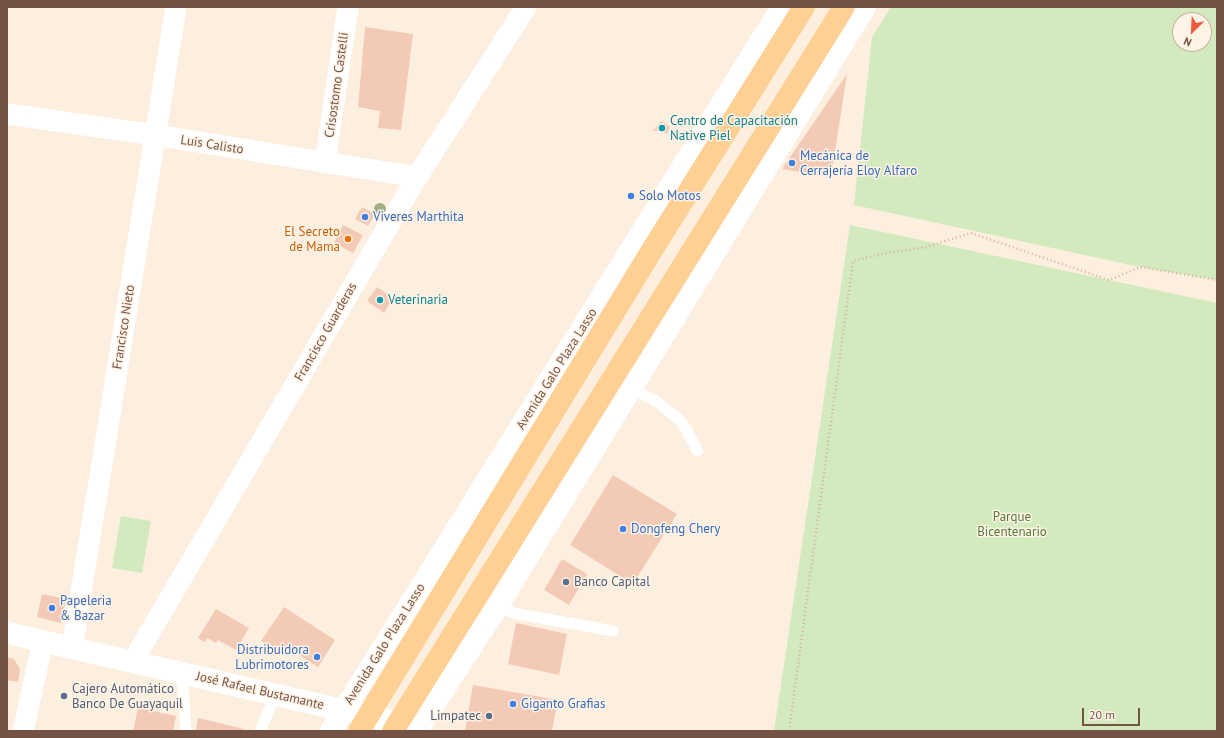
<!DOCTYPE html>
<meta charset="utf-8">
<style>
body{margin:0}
#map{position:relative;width:1224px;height:738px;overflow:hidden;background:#fdefdf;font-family:"PT Sans",sans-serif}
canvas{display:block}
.frame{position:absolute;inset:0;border:8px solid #745346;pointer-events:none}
.north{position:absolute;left:1172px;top:12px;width:40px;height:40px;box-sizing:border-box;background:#fff3e6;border:1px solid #c7b3a6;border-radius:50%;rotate:204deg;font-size:11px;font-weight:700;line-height:16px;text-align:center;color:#745346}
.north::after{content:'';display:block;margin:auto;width:14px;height:18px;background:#ed5a3e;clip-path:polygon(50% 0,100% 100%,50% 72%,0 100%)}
.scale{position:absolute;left:1082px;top:708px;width:58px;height:18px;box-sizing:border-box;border:2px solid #745346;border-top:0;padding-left:5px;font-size:12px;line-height:14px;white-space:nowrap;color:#745346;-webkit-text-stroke:3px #fff3e6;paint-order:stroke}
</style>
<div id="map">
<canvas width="1224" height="738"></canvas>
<div class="frame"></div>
<div class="north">N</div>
<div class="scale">20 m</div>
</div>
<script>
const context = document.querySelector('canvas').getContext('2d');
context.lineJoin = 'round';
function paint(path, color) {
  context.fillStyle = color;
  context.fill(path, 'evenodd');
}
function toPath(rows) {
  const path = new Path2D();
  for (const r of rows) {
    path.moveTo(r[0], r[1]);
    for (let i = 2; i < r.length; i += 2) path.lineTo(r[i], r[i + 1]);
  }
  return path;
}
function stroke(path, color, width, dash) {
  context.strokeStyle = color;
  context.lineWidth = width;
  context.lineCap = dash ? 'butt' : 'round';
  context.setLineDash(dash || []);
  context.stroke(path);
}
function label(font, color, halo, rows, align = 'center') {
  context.font = font + ' "PT Sans",sans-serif';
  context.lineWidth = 3;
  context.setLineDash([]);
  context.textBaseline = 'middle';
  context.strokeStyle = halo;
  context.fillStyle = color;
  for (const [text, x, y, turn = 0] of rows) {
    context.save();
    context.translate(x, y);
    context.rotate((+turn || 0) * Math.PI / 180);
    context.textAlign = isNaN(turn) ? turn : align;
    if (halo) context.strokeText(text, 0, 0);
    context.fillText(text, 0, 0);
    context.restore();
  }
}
paint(toPath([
 [891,7,1217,7,1217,280,1140,267,854,205,872,37],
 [1180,20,1204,20,1204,44,1180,44],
 [850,225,1217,303,1217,731,774,731],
 [121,516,151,521,142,573,112,568]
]), '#d2eabd');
paint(toPath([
 [365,27,413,34,401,130,378,128,380,111,358,107],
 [847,74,831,177,782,169],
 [661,121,670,127,667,134,661,130,653,131],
 [362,207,375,214,368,226,355,219],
 [343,225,363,235,353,253,334,243],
 [377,287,393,298,384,313,367,301],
 [613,475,677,514,633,584,570,545],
 [562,559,587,574,569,605,544,590],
 [42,594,66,599,61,623,37,617],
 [284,607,335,640,318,667,287,647,282,655,261,641],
 [216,609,249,628,236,650,218,640,216,643,207,638,205,642,198,638],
 [516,623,567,634,559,675,508,664],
 [7,657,14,659,20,669,18,682,7,680],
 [473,685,558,700,552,731,465,731],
 [138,708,176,716,173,731,133,731],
 [198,718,244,729,243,731,196,731]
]), '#f3cab5');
stroke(toPath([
 [789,731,853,261,881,254,926,247,971,233,1109,280,1140,267,1217,280]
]), '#d8ad99', 2.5, [1, 3]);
stroke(toPath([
 [631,389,656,401,682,422,698,451],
 [497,607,518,614,613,631],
 [182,673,186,731],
 [260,731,276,694]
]), '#fff', 11);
stroke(toPath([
 [7,114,155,135,417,177],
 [325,163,348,7],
 [72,648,176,7],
 [133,661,417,177,526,7],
 [23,731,43,641]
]), '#fff', 21);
stroke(toPath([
 [7,633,416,727],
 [331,731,782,7],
 [417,731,497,607,865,7]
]), '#fff', 22);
stroke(toPath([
 [359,731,649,255,804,7],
 [393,731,844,7]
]), '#ffd094', 22);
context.fillStyle = '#a0af86';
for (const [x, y] of [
 [380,209]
]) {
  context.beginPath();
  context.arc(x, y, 6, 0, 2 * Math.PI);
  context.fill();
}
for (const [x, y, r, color] of [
 [662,128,4,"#0f9aa8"],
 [792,163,4,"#3f7fe0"],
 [631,196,4,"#3f7fe0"],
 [365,217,4,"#3f7fe0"],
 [348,239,4,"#e8710a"],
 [380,300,4,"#0f9aa8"],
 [623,529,4,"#3f7fe0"],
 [566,582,4,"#5c6f8a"],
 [52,608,4,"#3f7fe0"],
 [317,657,4,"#3f7fe0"],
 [64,696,4,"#5c6f8a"],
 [513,704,4,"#3f7fe0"],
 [489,716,4,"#5c6f8a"]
]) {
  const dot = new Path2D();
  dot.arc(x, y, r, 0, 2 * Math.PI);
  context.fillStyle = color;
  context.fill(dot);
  stroke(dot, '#fff3e6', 1.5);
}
label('13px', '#745346', '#fff3e6', [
 ["Crisostomo Castelli",337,85,-82],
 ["Luis Calisto",212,145,9],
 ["Francisco Nieto",124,327,-81],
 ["Francisco Guarderas",326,332,-60],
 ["Avenida Galo Plaza Lasso",557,369,-58],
 ["Avenida Galo Plaza Lasso",385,644,-58],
 ["José Rafael Bustamante",260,691,13]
]);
label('13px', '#0d838f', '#fff3e6', [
 ["Centro de Capacitación",670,121],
 ["Native Piel",670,136],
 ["Veterinaria",388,300]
], 'left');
label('13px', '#366cbe', '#fff3e6', [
 ["Mecánica de",800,156],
 ["Cerrajería Eloy Alfaro",800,171],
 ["Solo Motos",639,196],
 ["Viveres Marthita",373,217],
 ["Dongfeng Chery",631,529],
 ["Papeleria",60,601],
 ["& Bazar",60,616],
 ["Distribuidora",309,650,"right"],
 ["Lubrimotores",309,665,"right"],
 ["Giganto Grafias",521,704]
], 'left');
label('13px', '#c56008', '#fff3e6', [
 ["El Secreto",340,232],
 ["de Mama",340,247]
], 'right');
label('13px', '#547a3e', '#fff3e6', [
 ["Parque",1012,517],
 ["Bicentenario",1012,532]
]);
label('13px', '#4e5e75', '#fff3e6', [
 ["Banco Capital",574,582],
 ["Cajero Automático",72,689],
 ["Banco De Guayaquil",72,704],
 ["Limpatec",481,716,"right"]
], 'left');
</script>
